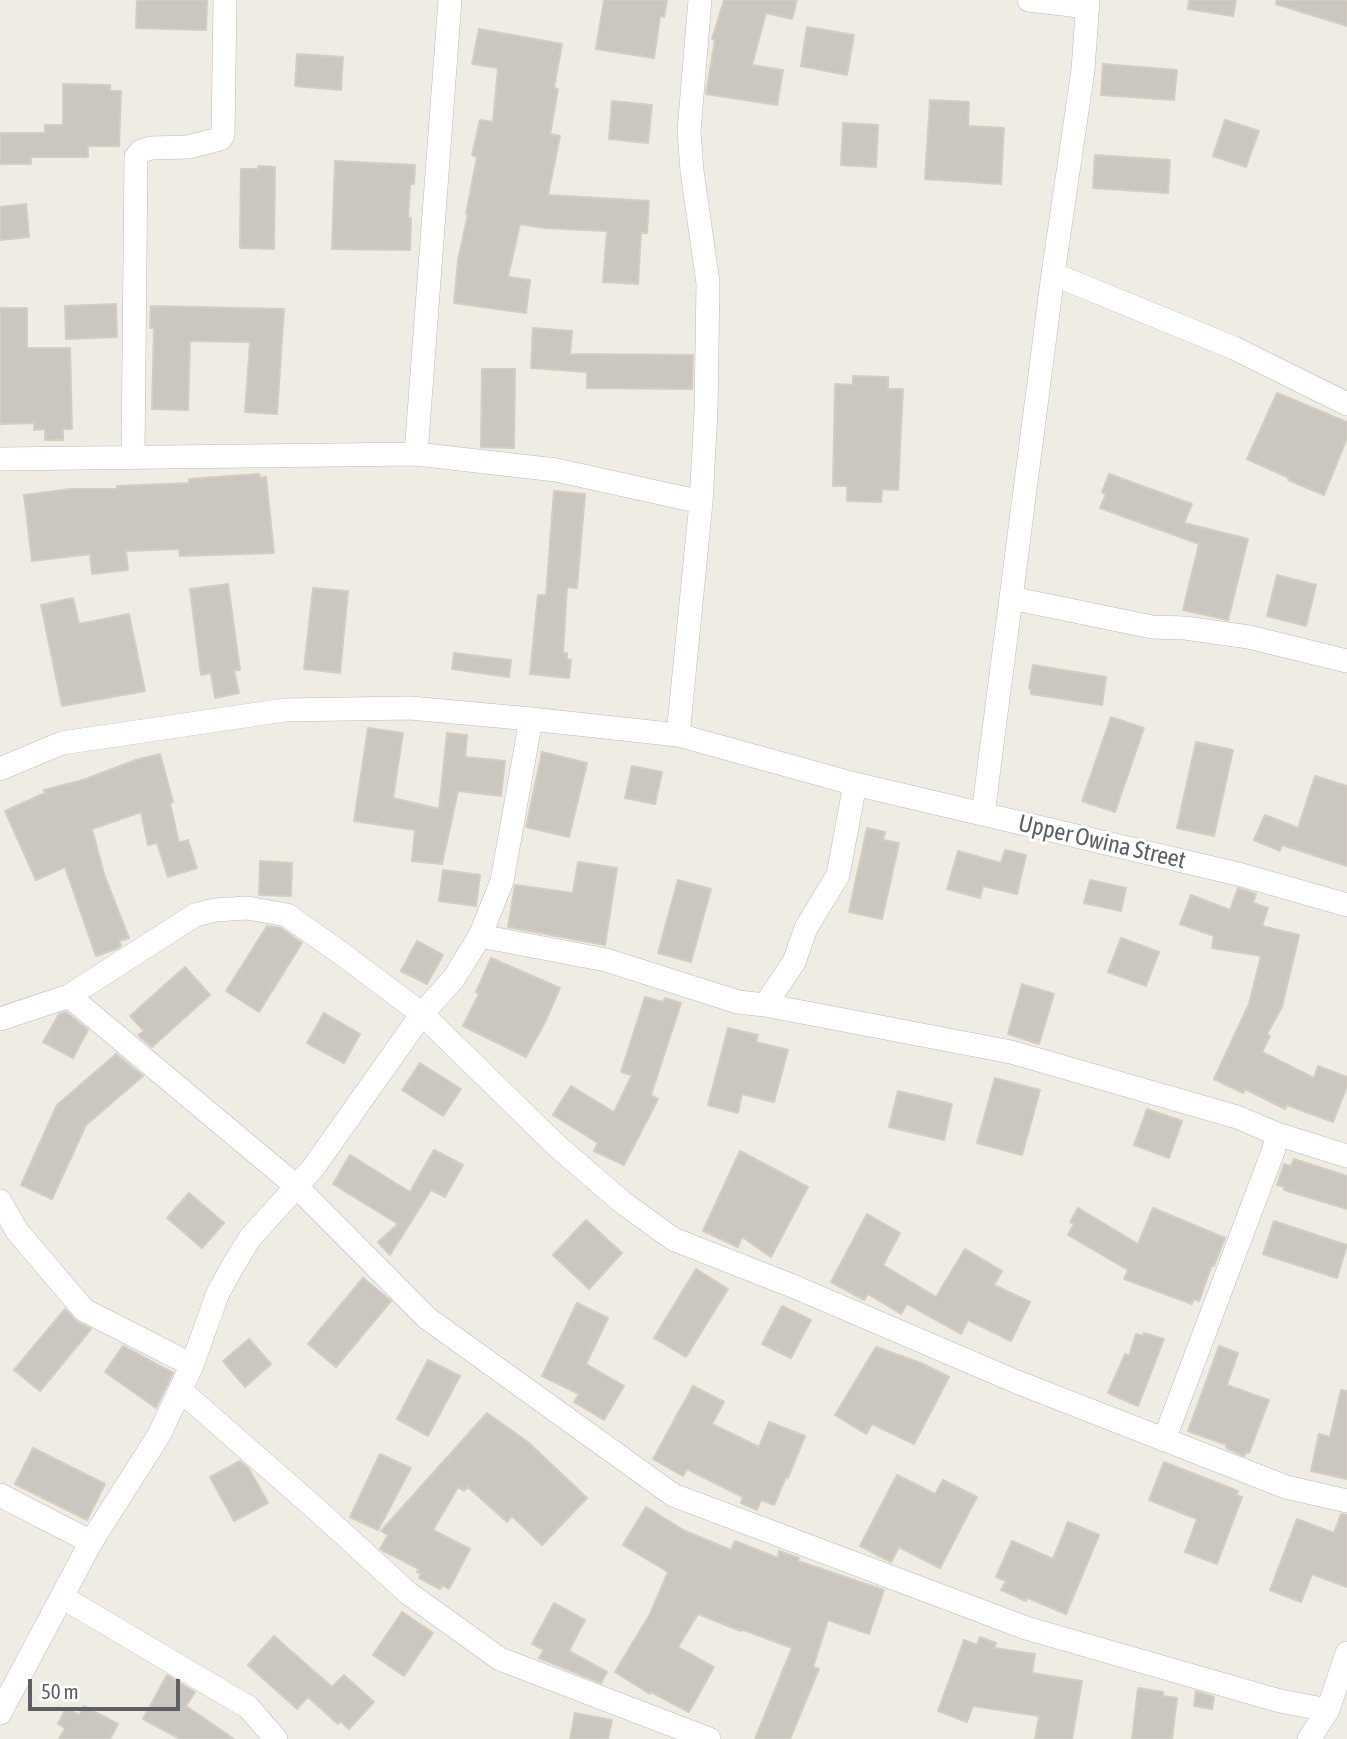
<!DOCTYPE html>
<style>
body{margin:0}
#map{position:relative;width:1347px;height:1739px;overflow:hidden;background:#efece4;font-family:"Asap Condensed",sans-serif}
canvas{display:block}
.scale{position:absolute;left:28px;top:1679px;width:152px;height:32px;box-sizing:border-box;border:4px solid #5c6065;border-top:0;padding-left:9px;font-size:21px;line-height:24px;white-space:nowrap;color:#5c6065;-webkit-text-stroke:5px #fff;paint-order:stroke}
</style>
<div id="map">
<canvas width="1347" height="1739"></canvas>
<div class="scale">50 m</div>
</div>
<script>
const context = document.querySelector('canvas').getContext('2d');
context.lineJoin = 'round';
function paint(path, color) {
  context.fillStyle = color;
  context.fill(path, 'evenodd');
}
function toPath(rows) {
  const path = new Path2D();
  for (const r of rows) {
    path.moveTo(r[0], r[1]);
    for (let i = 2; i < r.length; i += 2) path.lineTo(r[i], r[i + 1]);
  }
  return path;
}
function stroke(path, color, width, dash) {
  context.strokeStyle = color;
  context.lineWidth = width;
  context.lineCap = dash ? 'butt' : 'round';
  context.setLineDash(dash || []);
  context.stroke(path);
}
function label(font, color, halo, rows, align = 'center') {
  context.font = font + ' "Asap Condensed",sans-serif';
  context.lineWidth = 6;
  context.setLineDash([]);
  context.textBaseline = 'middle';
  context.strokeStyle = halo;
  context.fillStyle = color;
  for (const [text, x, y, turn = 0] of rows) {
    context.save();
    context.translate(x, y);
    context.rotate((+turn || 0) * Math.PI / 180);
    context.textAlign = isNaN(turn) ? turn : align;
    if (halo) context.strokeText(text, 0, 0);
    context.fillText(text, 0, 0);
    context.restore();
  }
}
const building = toPath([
 [137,0,207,0,206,30,136,28,137,0],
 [604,0,667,0,664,17,660,16,654,58,596,49,604,0],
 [724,0,797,0,792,19,766,13,752,65,783,70,777,105,706,94,715,40,712,39,724,0],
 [1189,0,1236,0,1233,16,1188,9,1189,0],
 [1277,0,1347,0,1347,26,1276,4,1277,0],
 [807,27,854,35,847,75,801,66,807,27],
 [479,29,562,44,554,88,558,89,550,134,560,136,548,195,649,201,647,233,641,233,638,284,603,282,607,231,544,228,520,224,508,277,530,280,526,313,454,303,458,260,468,214,466,214,477,157,472,155,480,120,493,122,498,68,472,64,479,29],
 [297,54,343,57,341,90,295,86,297,54],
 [1103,64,1177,70,1174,100,1101,95,1103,64],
 [63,84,110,85,110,91,121,91,119,146,88,146,88,157,31,157,31,164,0,164,0,133,45,133,45,125,63,125,63,84],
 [930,100,969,102,968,126,1004,128,1001,184,925,179,930,100],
 [612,101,652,105,648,143,609,139,612,101],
 [1225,120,1259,131,1246,167,1213,156,1225,120],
 [843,123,878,125,876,167,841,165,843,123],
 [1095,155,1170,160,1168,193,1093,188,1095,155],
 [335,161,415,165,414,184,410,184,408,218,411,218,410,250,332,249,335,161],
 [258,166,275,167,274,249,240,248,241,169,258,169,258,166],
 [26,204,29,237,0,240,0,207,26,204],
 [116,304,117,337,66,339,65,306,116,304],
 [151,306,284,309,277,414,245,412,250,342,190,341,188,410,152,409,154,328,150,328,151,306],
 [0,308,27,308,27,348,70,348,72,429,63,429,63,440,45,440,45,429,34,430,34,423,0,424,0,308],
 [533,328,572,331,570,354,693,355,692,389,587,388,587,372,531,368,533,328],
 [482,369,515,369,514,448,481,447,482,369],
 [853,376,888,377,888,389,903,389,898,490,882,489,881,502,847,501,847,486,833,486,835,384,853,385,853,376],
 [1277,393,1347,422,1347,438,1324,495,1288,480,1289,478,1247,459,1277,393],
 [259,474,260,478,266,477,274,553,180,556,179,549,126,551,128,570,92,574,90,554,32,561,24,495,71,489,117,489,117,486,189,483,189,479,259,474],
 [1109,474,1192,504,1184,523,1248,539,1228,620,1183,610,1199,544,1100,508,1106,494,1102,492,1109,474],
 [554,491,585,494,577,588,567,587,563,653,567,653,567,659,571,660,569,678,530,674,538,595,546,595,554,491],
 [1277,575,1316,585,1306,626,1267,616,1277,575],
 [228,584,240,670,234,670,239,693,215,698,211,673,201,675,190,589,228,584],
 [313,588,348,591,340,673,304,669,313,588],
 [73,598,79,624,129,614,145,691,62,706,41,605,73,598],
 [454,653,511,660,509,677,452,669,454,653],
 [1033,665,1106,677,1102,705,1031,694,1031,689,1029,688,1033,665],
 [1111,717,1144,728,1115,812,1082,801,1111,717],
 [368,728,403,733,393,798,439,809,447,733,467,735,465,757,505,761,501,796,458,791,442,864,412,861,415,830,354,821,368,728],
 [1196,742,1233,750,1214,836,1177,828,1196,742],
 [542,752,587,763,569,837,526,827,542,752],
 [160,754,173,802,170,803,179,843,188,840,197,868,168,877,157,843,148,845,141,812,92,829,104,874,129,938,119,941,121,946,116,949,96,956,65,867,36,880,5,811,45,793,44,790,83,780,136,760,160,754],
 [632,766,662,772,655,804,625,798,632,766],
 [1315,776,1347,786,1347,866,1282,845,1280,851,1254,840,1265,815,1298,828,1315,776],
 [867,828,885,832,883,840,899,843,882,919,849,912,867,828],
 [1005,850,1026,855,1017,894,983,886,980,898,947,889,958,851,1001,863,1005,850],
 [260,861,292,863,291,896,259,895,260,861],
 [578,862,617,868,605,945,508,927,515,885,573,893,578,862],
 [443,870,480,875,476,906,439,901,443,870],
 [678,880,711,889,691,962,658,953,678,880],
 [1090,880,1126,888,1121,911,1084,903,1090,880],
 [1238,888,1256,894,1253,903,1268,908,1262,926,1299,935,1282,1007,1267,1034,1270,1036,1262,1052,1314,1078,1318,1066,1347,1077,1347,1086,1333,1122,1287,1105,1285,1109,1245,1089,1243,1093,1214,1079,1249,1004,1261,956,1212,948,1214,936,1180,924,1191,895,1230,910,1238,888],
 [267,926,281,928,302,943,259,1012,226,991,267,926],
 [1121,938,1159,952,1146,986,1108,972,1121,938],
 [417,941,443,955,427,984,401,971,417,941],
 [491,958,560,988,545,1022,526,1057,463,1026,479,994,476,992,491,958],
 [185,967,210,995,152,1047,138,1035,144,1031,130,1016,185,967],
 [1022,984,1054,994,1039,1044,1008,1034,1022,984],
 [645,997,663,1002,665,998,681,1003,651,1095,658,1099,624,1165,594,1151,598,1143,553,1115,571,1086,614,1112,632,1075,621,1072,645,997],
 [66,1012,88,1030,73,1058,43,1042,59,1014,66,1012],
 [324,1013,360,1034,344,1063,307,1043,324,1013],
 [728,1028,758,1035,756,1042,788,1050,774,1102,742,1094,738,1113,708,1105,728,1028],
 [116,1054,143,1076,86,1125,52,1199,21,1185,57,1105,116,1054],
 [420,1063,461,1089,443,1116,402,1090,420,1063],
 [995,1078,1040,1090,1022,1155,977,1143,995,1078],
 [898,1091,952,1104,944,1140,889,1127,898,1091],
 [1147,1109,1182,1121,1169,1158,1134,1145,1147,1109],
 [434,1150,463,1165,445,1197,431,1190,390,1255,378,1242,398,1224,333,1184,350,1155,410,1192,434,1150],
 [740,1151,808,1187,771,1257,742,1237,738,1247,703,1231,740,1151],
 [1294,1159,1347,1176,1347,1209,1284,1190,1284,1187,1277,1185,1284,1164,1291,1166,1294,1159],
 [189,1193,224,1223,202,1248,167,1218,189,1193],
 [1078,1208,1138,1244,1153,1208,1225,1238,1214,1266,1212,1265,1199,1301,1194,1299,1192,1304,1124,1279,1128,1270,1068,1235,1074,1224,1070,1222,1078,1208],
 [867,1214,900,1233,883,1265,936,1297,965,1249,1002,1271,994,1285,1030,1302,1011,1341,968,1320,961,1334,907,1304,901,1314,868,1294,864,1300,831,1282,867,1214],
 [586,1220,622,1253,589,1289,553,1255,586,1220],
 [1274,1221,1347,1245,1337,1278,1263,1254,1274,1221],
 [696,1269,728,1289,686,1357,654,1338,696,1269],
 [363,1278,391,1301,336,1367,308,1344,363,1278],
 [577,1303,608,1318,586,1364,624,1386,604,1420,574,1402,579,1394,542,1376,577,1303],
 [782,1306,811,1320,791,1358,762,1344,782,1306],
 [65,1309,77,1322,91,1329,40,1391,14,1370,65,1309],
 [1144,1333,1164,1339,1138,1406,1108,1393,1125,1354,1129,1356,1136,1334,1144,1336,1144,1333],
 [249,1339,271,1364,245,1387,223,1361,249,1339],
 [123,1346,173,1373,156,1408,105,1372,123,1346],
 [1219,1346,1238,1353,1227,1385,1269,1400,1249,1453,1246,1452,1244,1456,1226,1448,1227,1445,1188,1431,1219,1346],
 [876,1347,921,1363,949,1377,914,1444,872,1424,866,1434,835,1415,876,1347],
 [428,1360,460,1376,428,1436,397,1419,428,1360],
 [693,1386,724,1402,712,1424,759,1447,769,1422,805,1436,788,1478,786,1477,774,1505,761,1500,757,1510,741,1503,743,1497,687,1469,683,1476,653,1459,693,1386],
 [1341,1390,1347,1391,1347,1479,1311,1471,1319,1434,1330,1437,1341,1390],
 [487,1413,528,1442,587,1498,542,1545,512,1516,507,1522,468,1487,464,1491,458,1487,433,1530,470,1549,449,1589,442,1585,440,1589,419,1578,421,1574,417,1572,419,1569,380,1549,388,1535,381,1531,487,1413],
 [33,1448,105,1484,87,1520,15,1484,33,1448],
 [380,1454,411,1468,378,1530,350,1517,380,1454],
 [240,1461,249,1469,268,1503,234,1521,210,1477,240,1461],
 [1164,1462,1238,1491,1236,1495,1242,1497,1217,1564,1185,1552,1197,1519,1149,1500,1164,1462],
 [897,1475,935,1494,943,1480,977,1497,940,1568,899,1547,891,1562,860,1546,897,1475],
 [646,1507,685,1531,731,1550,735,1541,778,1558,779,1551,799,1558,798,1561,884,1590,869,1634,828,1620,813,1667,819,1669,790,1739,755,1739,792,1648,741,1629,741,1631,698,1614,678,1647,714,1667,689,1712,651,1692,650,1694,615,1672,650,1614,668,1572,623,1545,646,1507],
 [1341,1514,1347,1515,1347,1587,1312,1574,1301,1602,1270,1590,1297,1519,1334,1533,1341,1514],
 [1068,1522,1099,1535,1066,1614,1028,1598,1026,1601,1001,1590,1006,1581,996,1577,1012,1541,1053,1559,1068,1522],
 [554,1603,585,1620,569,1651,607,1672,601,1683,539,1658,544,1650,532,1644,554,1603],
 [402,1612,433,1633,404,1676,373,1655,402,1612],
 [274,1636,332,1687,344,1675,374,1702,349,1729,340,1721,338,1724,308,1697,297,1709,248,1665,274,1636],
 [980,1637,996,1643,994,1648,1035,1654,1032,1673,1082,1681,1072,1739,1035,1739,1039,1716,973,1706,967,1722,938,1711,964,1640,977,1645,980,1637],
 [167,1675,195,1692,186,1706,234,1739,180,1739,143,1719,167,1675],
 [1138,1688,1163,1692,1163,1696,1177,1698,1172,1739,1132,1739,1138,1688],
 [1196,1691,1214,1697,1212,1709,1194,1706,1196,1691],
 [84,1706,118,1724,110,1739,59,1739,65,1728,58,1724,66,1708,79,1715,84,1706],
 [575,1713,612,1720,608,1739,570,1739,575,1713]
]);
paint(building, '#cac7c1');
stroke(building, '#d3cdc2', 2);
const minor = toPath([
 [1029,0,1088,7],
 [1053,274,1234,348,1347,404],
 [416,454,450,0],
 [133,456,136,157,141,151,151,148,188,147,220,139,223,135,225,0],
 [0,459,416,454,556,470,701,502],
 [1011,598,1152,627,1185,628,1249,637,1347,661],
 [678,735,701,502,706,411,708,283,692,171,689,131,700,0],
 [0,769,62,743,285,710,410,708,531,719,678,735,855,784,1242,875,1347,905],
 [983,814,1053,274,1083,70,1088,0],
 [480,936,606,960,738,1002,765,1005,794,962,806,928,838,875,855,784],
 [69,996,296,1186,427,1318,673,1495,1026,1628,1280,1701,1328,1710],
 [765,1005,1011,1052,1237,1117,1277,1134],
 [0,1019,69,996,195,915,215,910,247,908,287,915,342,954,422,1014,556,1145,622,1202,673,1239,795,1287,1017,1382,1286,1487,1347,1501],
 [0,1201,17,1231,84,1310,192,1365],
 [180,1390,315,1508,408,1593,500,1659,709,1739],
 [1164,1440,1274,1149,1277,1134,1347,1156],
 [0,1495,91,1542],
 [62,1597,248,1707,276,1739],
 [0,1713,91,1542,159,1435,192,1365,218,1293,234,1264,250,1238,313,1168,422,1014,454,978,480,936,502,881,531,719],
 [1309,1739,1328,1710,1347,1653]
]);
stroke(minor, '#b7babe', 24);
stroke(minor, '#fff', 23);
label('24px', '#5c6065', '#fff', [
 ["Upper Owina Street",1102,842,13]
]);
</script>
